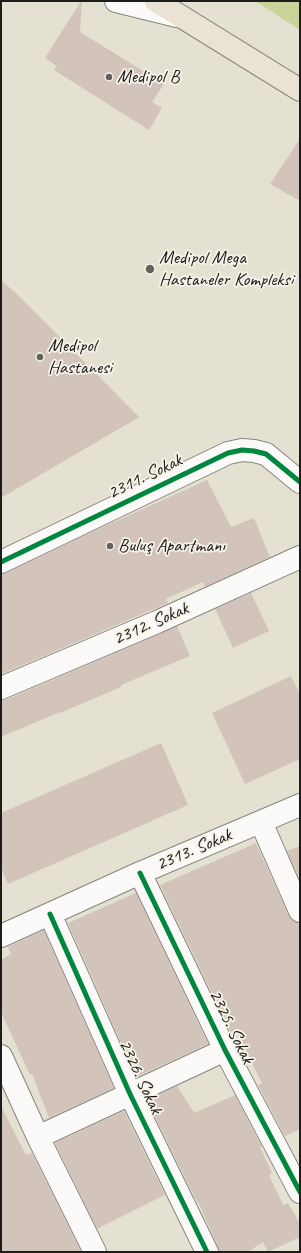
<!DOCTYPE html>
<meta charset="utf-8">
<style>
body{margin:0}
#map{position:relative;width:301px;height:1253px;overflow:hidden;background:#e4e1d2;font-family:Caveat,sans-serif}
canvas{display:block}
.frame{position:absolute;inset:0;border:2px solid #1c1c1c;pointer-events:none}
</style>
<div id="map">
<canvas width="301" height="1253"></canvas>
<div class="frame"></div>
</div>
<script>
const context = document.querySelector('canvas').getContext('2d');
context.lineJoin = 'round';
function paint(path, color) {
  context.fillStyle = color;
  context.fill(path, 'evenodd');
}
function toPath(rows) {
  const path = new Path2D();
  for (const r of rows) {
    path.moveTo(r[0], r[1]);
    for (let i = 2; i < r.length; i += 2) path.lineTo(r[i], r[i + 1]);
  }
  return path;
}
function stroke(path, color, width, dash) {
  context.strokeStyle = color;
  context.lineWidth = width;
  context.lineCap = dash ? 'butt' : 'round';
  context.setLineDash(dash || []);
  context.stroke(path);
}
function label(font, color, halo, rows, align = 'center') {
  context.font = font + ' Caveat,sans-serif';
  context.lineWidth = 3.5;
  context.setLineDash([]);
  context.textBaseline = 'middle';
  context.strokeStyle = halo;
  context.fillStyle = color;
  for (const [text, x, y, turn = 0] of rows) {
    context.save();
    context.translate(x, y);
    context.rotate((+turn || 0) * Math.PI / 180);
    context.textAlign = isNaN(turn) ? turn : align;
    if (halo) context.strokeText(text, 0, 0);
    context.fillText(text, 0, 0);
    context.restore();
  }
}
paint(toPath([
 [255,1,300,1,300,30]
]), '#cad49a');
paint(toPath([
 [81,1,82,1,80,32,164,84,152,102,162,108,149,130,54,70,57,66,45,58],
 [300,139,300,201,270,184],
 [1,280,20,297,139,417,1,498],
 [207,480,231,527,254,518,270,557,205,587,203,582,166,599,168,603,1,674,1,574,6,573,92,532],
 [251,593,269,631,233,648,215,609],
 [177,626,190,656,121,685,121,687,60,713,60,712,1,737,1,700,6,700],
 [291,676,300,694,300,759,245,784,212,713],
 [161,743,188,805,8,884,1,868,1,813],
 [256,843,289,916,293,921,300,923,300,1129,285,1136,258,1085,262,1083,237,1033,232,1035,160,885],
 [300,846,300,880,287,851],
 [136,893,208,1044,136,1077,68,923],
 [44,930,114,1088,49,1118,32,1074,30,1075,1,1012,1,960,11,954,8,947],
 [177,1086,194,1113,235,1095,262,1147,260,1147,272,1173,269,1175,283,1205,288,1203,300,1224,300,1237,268,1252,263,1242,248,1252,219,1252,218,1247,200,1206,195,1198,147,1100],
 [1,1106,26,1155,32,1153,81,1252,1,1252],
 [124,1111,165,1195,97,1229,55,1143]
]), '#d2c4ba');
const minor = toPath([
 [116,1,177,16],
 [1,562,228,453,242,450,254,451,266,454,300,482],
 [1,688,157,622,300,557],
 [261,822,300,911],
 [140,873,225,1050,300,1192],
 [50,914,130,1094,207,1252],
 [1,936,140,873,300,805],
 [1,1056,38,1137,95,1252],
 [38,1137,225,1050]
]);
const primary = toPath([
 [156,1,300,90]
]);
stroke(minor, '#86857d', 24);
stroke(primary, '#86857d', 24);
stroke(minor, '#fbfaf8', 22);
stroke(primary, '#e9e2d5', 22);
stroke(toPath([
 [1,562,228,453,242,450,254,451,266,454,300,482],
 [140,873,225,1050,300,1192],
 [50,914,130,1094,207,1252]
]), '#00873e', 5);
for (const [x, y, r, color] of [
 [109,77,4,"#62615c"],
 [150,269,5,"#62615c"],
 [40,357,4,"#62615c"],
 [110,546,4,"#62615c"]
]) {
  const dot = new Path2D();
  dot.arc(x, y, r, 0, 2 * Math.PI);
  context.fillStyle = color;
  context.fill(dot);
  stroke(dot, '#f7f3e8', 1.5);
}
label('19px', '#1c1c1c', '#f7f3e8', [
 ["Medipol B",117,77],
 ["Medipol Mega",159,258],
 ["Hastaneler Kompleksi",159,280],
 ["Medipol",48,346],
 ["Hastanesi",48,368],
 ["Buluş Apartmanı",118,546]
], 'left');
label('19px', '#1c1c1c', '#f7f3e8', [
 ["2311. Sokak",145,477,-26],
 ["2312. Sokak",151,624,-24],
 ["2313. Sokak",194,850,-23],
 ["2325. Sokak",231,1027,64],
 ["2326. Sokak",140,1077,65]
]);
</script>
